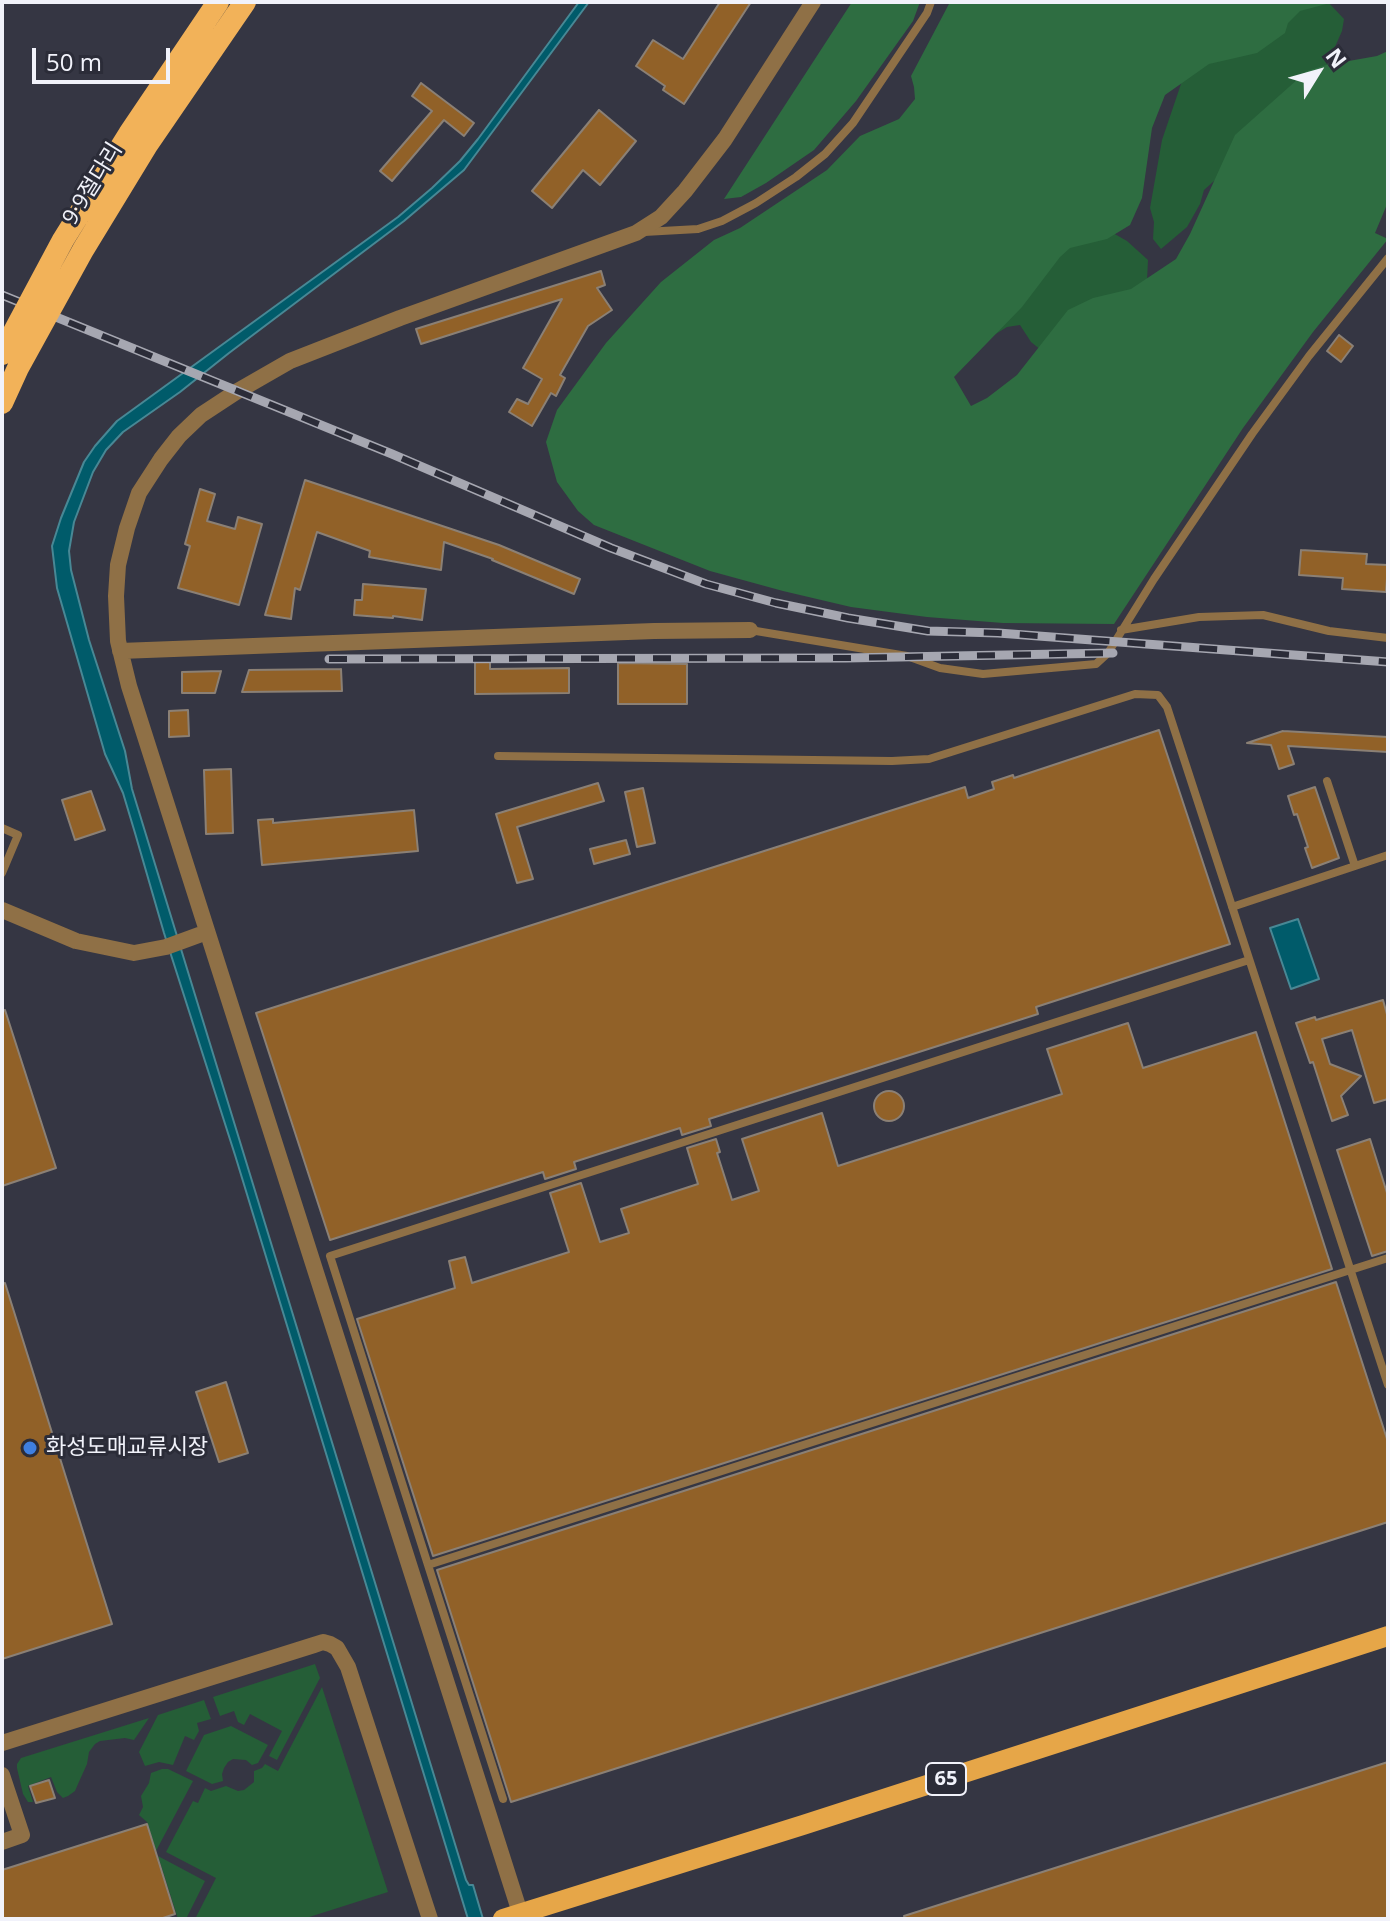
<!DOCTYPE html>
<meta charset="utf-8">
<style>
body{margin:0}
#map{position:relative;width:1390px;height:1921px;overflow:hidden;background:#353643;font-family:"Open Sans",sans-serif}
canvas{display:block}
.frame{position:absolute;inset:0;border:4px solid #f1f2fa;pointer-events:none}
.north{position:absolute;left:1278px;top:32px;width:80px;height:80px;-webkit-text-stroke:6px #2b2c38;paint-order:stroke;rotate:53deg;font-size:22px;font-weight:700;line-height:32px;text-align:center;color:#f1f2fa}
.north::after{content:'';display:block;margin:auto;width:28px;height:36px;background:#f1f2fa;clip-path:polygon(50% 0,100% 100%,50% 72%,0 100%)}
.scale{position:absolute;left:32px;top:48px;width:138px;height:36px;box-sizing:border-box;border:4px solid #f1f2fa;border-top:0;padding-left:10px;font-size:24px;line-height:28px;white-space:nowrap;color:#f1f2fa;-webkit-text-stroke:6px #2b2c38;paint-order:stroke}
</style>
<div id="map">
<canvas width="1390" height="1921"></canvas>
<div class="frame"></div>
<div class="north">N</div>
<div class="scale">50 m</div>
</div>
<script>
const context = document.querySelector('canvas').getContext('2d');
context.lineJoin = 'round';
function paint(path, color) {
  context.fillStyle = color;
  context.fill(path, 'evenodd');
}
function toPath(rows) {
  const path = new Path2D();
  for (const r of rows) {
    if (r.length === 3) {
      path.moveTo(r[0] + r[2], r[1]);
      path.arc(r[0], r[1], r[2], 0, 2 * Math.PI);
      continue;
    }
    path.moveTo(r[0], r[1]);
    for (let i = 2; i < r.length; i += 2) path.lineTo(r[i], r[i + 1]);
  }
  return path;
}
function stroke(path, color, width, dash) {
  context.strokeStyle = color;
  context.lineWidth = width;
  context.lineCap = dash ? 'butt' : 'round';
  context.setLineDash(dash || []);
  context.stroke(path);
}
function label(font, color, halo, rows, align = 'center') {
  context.font = font + ' "Open Sans","Noto Sans KR",sans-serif';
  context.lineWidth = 6;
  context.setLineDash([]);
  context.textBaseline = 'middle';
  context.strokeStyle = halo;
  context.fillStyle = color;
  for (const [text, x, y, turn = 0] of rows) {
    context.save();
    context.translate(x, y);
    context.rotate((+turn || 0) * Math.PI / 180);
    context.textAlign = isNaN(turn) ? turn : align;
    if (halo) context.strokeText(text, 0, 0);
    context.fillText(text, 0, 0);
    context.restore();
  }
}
paint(toPath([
 [1328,2,1344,19,1342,31,1316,90,1204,190,1200,204,1187,227,1161,249,1153,239,1154,222,1150,208,1162,140,1182,81,1287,13],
 [1106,229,1127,241,1148,260,1147,281,1041,350,1031,342,1020,325,1007,327,986,340,920,239],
 [315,1664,320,1678,277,1760,269,1756,282,1731,250,1714,244,1725,238,1722,234,1711,220,1716,213,1697],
 [322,1687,388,1892,303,1919,195,1919,216,1878,166,1852,193,1801,198,1803,205,1788,211,1791,226,1786,238,1791,244,1790,254,1782,254,1771,262,1768,265,1764,278,1771],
 [204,1700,211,1719,197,1723,199,1731,194,1740,185,1736,173,1765,159,1762,145,1766,139,1752,158,1715],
 [149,1718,134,1740,125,1738,100,1741,95,1744,89,1752,87,1764,78,1784,75,1791,68,1796,63,1798,57,1792,51,1777,28,1786,33,1802,28,1802,23,1794,17,1768,17,1764,21,1758],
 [231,1726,268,1745,258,1763,252,1765,246,1760,233,1759,228,1762,224,1768,222,1774,223,1781,212,1784,186,1771,204,1735],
 [162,1769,168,1769,193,1781,156,1851,147,1822,139,1815,143,1807,141,1796,149,1783,151,1773],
 [158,1856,205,1881,186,1919,178,1919]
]), '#255e37');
paint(toPath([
 [852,2,920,2,913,21,856,101,814,150,766,183,741,197,724,199],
 [950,2,1334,2,1300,11,1288,23,1285,33,1257,53,1209,64,1165,95,1152,128,1142,198,1130,225,1107,239,1070,248,1060,257,1022,307,954,377,971,406,987,398,1017,375,1068,310,1093,298,1131,289,1176,259,1190,234,1235,135,1307,71,1326,65,1377,56,1388,51,1388,202,1375,233,1388,239,1313,332,1243,428,1114,624,1003,623,927,617,851,607,783,591,710,571,594,525,578,511,557,482,546,442,557,410,606,343,661,282,714,240,740,228,827,170,860,136,899,119,915,99,914,87,911,76]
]), '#2e6d41');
const water = toPath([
 [579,2,589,2,464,170,404,221,229,353,180,392,123,432,106,450,93,472,74,522,69,551,71,570,89,640,125,751,132,789,466,1880,469,1885,473,1885,483,1919,468,1919,235,1155,164,933,135,833,123,793,105,754,57,588,52,546,61,518,84,462,95,446,117,421,398,217,432,188,460,161,478,139,579,2],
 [1298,919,1319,979,1291,989,1270,928,1298,919]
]);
paint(water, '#005b6a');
stroke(water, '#488895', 2);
const building = toPath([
 [720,2,751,2,684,104,663,90,665,86,636,66,653,40,683,59,720,2],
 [421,83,474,123,464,136,444,120,392,181,380,171,432,111,412,96,421,83],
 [599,110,636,141,600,185,583,170,552,208,532,191,599,110],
 [601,271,605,285,597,288,612,310,588,326,560,375,565,378,556,396,551,393,532,426,509,412,517,399,528,404,542,379,523,368,562,299,421,344,416,329,601,271],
 [1339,335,1353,346,1341,362,1327,351,1339,335],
 [305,480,499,545,580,579,574,594,492,560,493,559,444,542,441,570,369,557,370,551,317,532,300,590,295,588,291,619,265,615,305,480],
 [200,489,215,494,207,521,235,529,238,517,262,524,239,605,178,588,190,546,185,544,200,489],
 [1301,550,1367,554,1366,564,1388,565,1386,592,1342,589,1343,578,1299,575,1301,550],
 [363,584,426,589,422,620,393,616,393,618,354,615,355,600,362,600,363,584],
 [475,661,490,661,490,669,569,668,569,693,475,694,475,661],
 [618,663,687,664,687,704,618,704,618,663],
 [341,669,342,691,242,692,249,670,341,669],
 [221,671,215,693,182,693,182,672,221,671],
 [188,710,189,736,169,737,169,711,188,710],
 [1159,730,1230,944,1036,1007,1038,1014,709,1119,711,1126,682,1135,680,1128,574,1162,576,1169,545,1179,543,1172,330,1240,256,1013,965,787,968,798,994,789,992,782,1013,775,1014,778,1159,730],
 [1283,731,1388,737,1388,752,1288,746,1294,764,1279,769,1271,745,1247,743,1283,731],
 [231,769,233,833,206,834,204,770,231,769],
 [598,783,604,801,517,827,533,879,517,883,496,814,598,783],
 [1315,787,1339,858,1312,868,1305,848,1308,847,1297,814,1294,815,1288,796,1315,787],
 [643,788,655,843,637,847,625,792,643,788],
 [91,791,105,830,75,840,62,800,91,791],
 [414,810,418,851,262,865,258,820,273,819,273,823,414,810],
 [626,840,630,854,594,864,590,849,626,840],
 [1383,1000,1388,1018,1388,1099,1374,1103,1352,1030,1322,1039,1330,1064,1361,1076,1341,1096,1348,1115,1332,1121,1313,1062,1310,1063,1296,1023,1315,1017,1316,1020,1383,1000],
 [5,1010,56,1168,2,1186,2,1011,5,1010],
 [1128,1023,1143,1068,1256,1032,1332,1269,433,1556,357,1319,455,1288,449,1261,465,1257,472,1283,569,1252,550,1193,581,1183,600,1242,629,1233,621,1209,698,1184,687,1148,716,1139,720,1152,717,1153,732,1200,759,1191,742,1139,822,1113,838,1166,1062,1094,1047,1049,1128,1023],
 [889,1106,15],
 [1370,1139,1388,1196,1388,1251,1372,1256,1337,1150,1370,1139],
 [1336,1282,1388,1442,1388,1522,511,1802,437,1570,1336,1282],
 [5,1283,112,1624,2,1659,2,1284,5,1283],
 [226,1382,248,1453,219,1462,196,1392,226,1382],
 [1388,1762,1388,1919,905,1919,904,1916,1388,1762],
 [49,1780,55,1798,36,1803,30,1786,49,1780],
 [147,1824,175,1914,160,1919,2,1919,2,1870,147,1824]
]);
paint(building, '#916128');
stroke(building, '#8b8075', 2);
stroke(toPath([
 [644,232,698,229,722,221,756,203,796,177,825,154,853,123,927,13,931,2],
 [750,630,907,656,940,668,983,674,1096,664,1108,653,1154,579,1252,434,1309,356,1388,258],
 [1121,630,1199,617,1263,615,1329,631,1388,638],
 [498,756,892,761,929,759,1135,694,1158,695,1167,707,1388,1385],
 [1327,781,1355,866],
 [2,828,18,835,2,873],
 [1232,907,1388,855],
 [1249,960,330,1256,428,1565,1388,1258],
 [428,1565,503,1799]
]), '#8f7046', 8);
stroke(toPath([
 [120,651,654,631,750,630],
 [2,910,76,941,134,953,166,947,207,932],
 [2,1743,314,1645,323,1642,330,1644,337,1648,348,1667,430,1919],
 [2,1775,22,1835,2,1842],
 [522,1919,129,686,118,641,116,596,118,565,127,528,139,493,161,459,179,436,201,415,236,392,290,361,400,318,636,233,661,217,685,191,725,139,813,2]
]), '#8f7046', 16);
stroke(toPath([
 [503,1919,803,1825,1388,1636]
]), '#e6a648', 20);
const rail = toPath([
 [2,295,392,454,611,548,706,584,776,603,848,618,928,631,998,633,1388,662],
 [329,659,846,658,1113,653]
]);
stroke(rail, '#a6a7b1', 9);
stroke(rail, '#2b2c38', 6, [18]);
stroke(toPath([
 [2,354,63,240,129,134,218,2],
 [2,403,18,368,83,250,147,145,245,2]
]), '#f2b259', 22);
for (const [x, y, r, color] of [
 [30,1448,8,"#3f7fe0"]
]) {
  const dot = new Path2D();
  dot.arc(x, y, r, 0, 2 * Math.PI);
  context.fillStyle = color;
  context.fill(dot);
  stroke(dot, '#2b2c38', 3);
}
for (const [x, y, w] of [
 [946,1779,40]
]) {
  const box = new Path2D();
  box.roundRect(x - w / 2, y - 16, w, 32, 6);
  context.fillStyle = '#2b2c38';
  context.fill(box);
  stroke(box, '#f1f2fa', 2);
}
label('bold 20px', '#f1f2fa', null, [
 ["65",946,1779]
]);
label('22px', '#f1f2fa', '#2b2c38', [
 ["9·9절다리",93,184,-58]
]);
label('22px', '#f1f2fa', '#2b2c38', [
 ["화성도매교류시장",46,1448]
], 'left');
</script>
